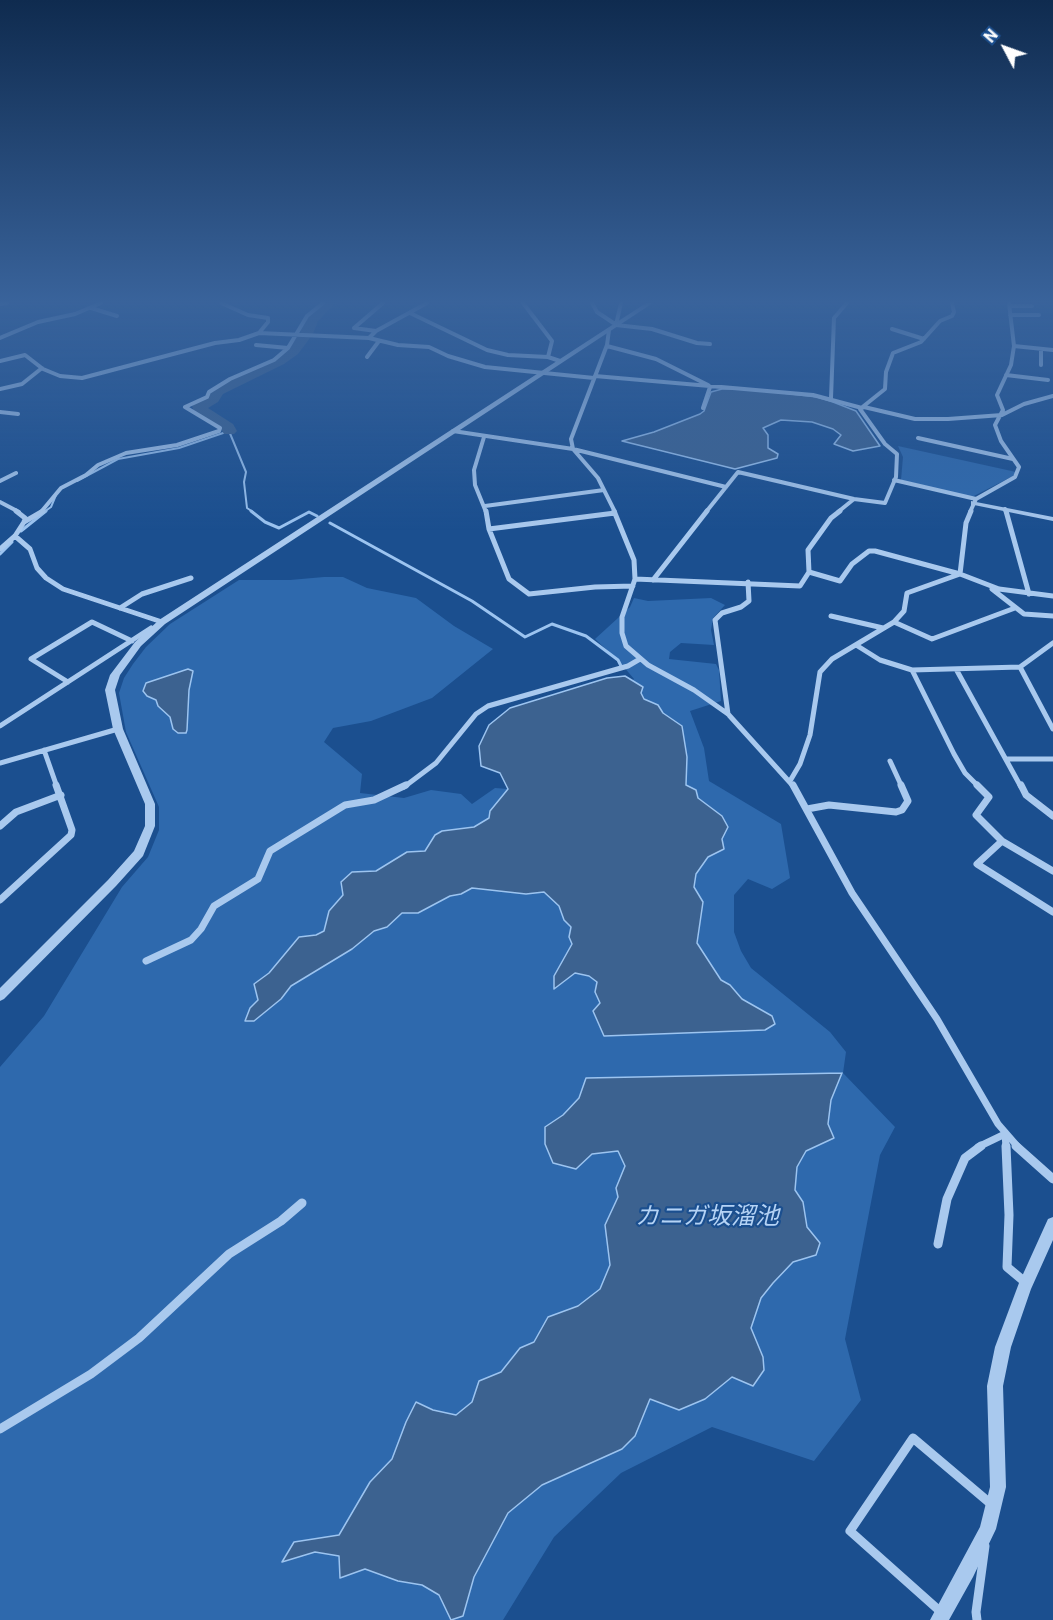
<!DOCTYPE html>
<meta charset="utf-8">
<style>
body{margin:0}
#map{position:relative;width:1053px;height:1620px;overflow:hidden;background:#1b4f8f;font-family:Roboto,sans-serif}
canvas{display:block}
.north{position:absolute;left:975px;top:18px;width:60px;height:60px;-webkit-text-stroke:4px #1b4f8f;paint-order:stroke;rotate:311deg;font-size:16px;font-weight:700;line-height:24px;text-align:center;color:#fff}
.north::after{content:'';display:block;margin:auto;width:21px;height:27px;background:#fff;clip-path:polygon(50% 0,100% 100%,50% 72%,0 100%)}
</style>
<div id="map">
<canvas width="1053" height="1620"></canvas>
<div class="north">N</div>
</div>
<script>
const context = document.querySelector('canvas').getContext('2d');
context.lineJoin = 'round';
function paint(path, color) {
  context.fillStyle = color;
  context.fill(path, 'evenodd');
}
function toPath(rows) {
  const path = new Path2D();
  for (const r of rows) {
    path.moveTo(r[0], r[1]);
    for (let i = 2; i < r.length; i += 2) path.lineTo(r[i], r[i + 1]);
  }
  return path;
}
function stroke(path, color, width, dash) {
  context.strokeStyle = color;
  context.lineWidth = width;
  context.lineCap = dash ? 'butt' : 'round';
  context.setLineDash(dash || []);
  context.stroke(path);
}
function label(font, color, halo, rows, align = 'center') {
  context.font = font + ' Roboto,"Noto Sans JP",sans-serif';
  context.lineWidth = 4.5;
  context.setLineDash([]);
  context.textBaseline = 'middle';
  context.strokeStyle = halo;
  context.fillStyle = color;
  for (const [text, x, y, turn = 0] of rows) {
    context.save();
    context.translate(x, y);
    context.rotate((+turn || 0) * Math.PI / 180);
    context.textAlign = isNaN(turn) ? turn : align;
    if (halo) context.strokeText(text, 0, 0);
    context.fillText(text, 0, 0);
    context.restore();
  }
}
paint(toPath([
 [898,446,1016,472,1013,476,972,497,901,480,903,457],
 [324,577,343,577,367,588,416,598,454,626,493,649,432,698,371,721,333,728,324,742,362,774,360,793,404,798,431,790,461,794,472,804,495,788,508,789,634,679,618,660,595,639,630,607,634,598,648,601,711,598,725,605,713,618,711,630,714,645,681,643,670,652,669,659,716,664,719,670,721,701,690,711,704,748,709,781,781,824,790,878,772,889,748,879,734,895,734,932,741,951,751,968,830,1032,846,1052,843,1073,895,1127,880,1155,845,1339,861,1400,814,1461,712,1427,621,1473,554,1537,503,1620,0,1620,0,1067,44,1016,122,887,148,857,159,830,159,807,126,732,119,693,124,678,133,664,146,647,170,624,239,580,290,580]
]), '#2e69ad');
const water = toPath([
 [722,389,748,389,817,397,833,402,856,411,880,446,853,451,834,444,841,435,833,429,812,422,781,420,763,428,768,435,768,448,778,454,777,458,735,469,622,441,654,432,700,414,704,411,711,392,722,389],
 [188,669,193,671,189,690,187,730,186,733,178,733,173,729,170,717,158,706,156,700,147,696,143,691,146,683,188,669],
 [625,676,643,687,641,693,644,699,658,705,663,713,682,726,687,757,686,785,696,790,698,798,722,816,728,827,722,839,724,849,708,857,696,874,694,887,703,902,697,943,721,980,730,985,742,999,772,1016,775,1024,765,1030,604,1036,593,1011,600,1003,595,992,597,982,589,976,575,973,554,989,554,976,572,944,569,937,571,927,564,920,559,906,544,892,526,894,472,888,461,894,450,896,418,913,402,913,387,927,374,931,352,949,291,986,281,999,254,1021,245,1021,250,1008,258,1000,254,984,269,973,299,937,316,935,324,931,329,911,343,895,341,882,352,872,376,871,407,852,425,851,435,835,442,831,474,827,489,818,490,811,508,789,500,773,481,766,479,746,489,725,510,708,607,678,625,676],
 [842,1073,831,1100,828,1124,834,1138,806,1151,797,1167,795,1190,803,1202,807,1227,820,1243,816,1255,793,1262,773,1283,761,1298,751,1328,763,1357,764,1370,753,1386,732,1377,705,1399,679,1410,650,1399,635,1436,622,1449,542,1485,508,1513,474,1577,463,1616,451,1620,439,1595,422,1585,398,1581,365,1569,340,1578,339,1556,315,1552,282,1562,294,1542,339,1535,370,1482,392,1459,406,1422,416,1402,433,1410,456,1415,472,1402,479,1381,501,1372,520,1348,534,1342,548,1317,578,1306,600,1289,610,1265,605,1225,618,1197,616,1188,625,1166,618,1151,592,1154,576,1169,553,1163,545,1144,545,1127,563,1115,579,1098,586,1078,842,1073]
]);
paint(water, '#3c6290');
stroke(water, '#9cc4f0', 1.5);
stroke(toPath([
 [77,481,118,459,179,448,229,431,246,472,244,482,247,508,253,512],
 [44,512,51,507,56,495]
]), '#9cc4f0', 2);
stroke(toPath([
 [251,511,265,522,279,528,309,512,317,516],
 [330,523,472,601,525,637,552,624,586,636,618,660,621,666],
 [21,531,46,511],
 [0,554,12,542]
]), '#9cc4f0', 3);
paint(toPath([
 [322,303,336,303,318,321,313,334,298,354,284,364,223,394,218,402,208,408,233,424,237,431,234,434,224,434,221,429,195,413,192,407,194,404,208,396,213,388,274,358,288,348,300,333,307,316,322,303]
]), '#3c6290');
stroke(toPath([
 [523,303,552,341,548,357],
 [592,303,597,312,615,324],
 [621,303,616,325,652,329,697,343,710,344],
 [0,304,7,303],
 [1010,306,1032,306],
 [91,308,117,316],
 [410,313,487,350,508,355,548,357,560,361],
 [1010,315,1039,315],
 [892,329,924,339],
 [609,330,607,345,571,439,573,449,598,478,615,512],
 [376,331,354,328,383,303],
 [259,333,369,338,398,345,429,347,448,356,485,367,594,378],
 [0,338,38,322,75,314,101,303],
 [369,338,376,331,427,303],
 [256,345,288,348],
 [607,346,656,359,708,385,710,387,703,408],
 [1014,346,1053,350],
 [1041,349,1041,365],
 [367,357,379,341],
 [0,361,25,355,43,369,60,376,82,378,215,343,239,340,259,333,268,322,268,318,248,315,221,303],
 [1006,375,1048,380],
 [595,376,813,395,862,408],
 [0,389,22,384,42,368],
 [831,398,834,318,847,303],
 [864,407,915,419,948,419,1002,415,1024,404,1053,396],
 [0,412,18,414],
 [453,431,573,449,726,487],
 [484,437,474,470,475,485,486,512],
 [918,438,1013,459],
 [894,480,976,499,970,512],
 [0,481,16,473],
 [976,499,1015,477,1019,467,1001,441,995,425,1003,410,997,395,1011,365,1014,346,1009,303],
 [0,502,19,512],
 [485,506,604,490],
 [1005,509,1006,512],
 [41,512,61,488,86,475,98,465,126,453,177,445,219,431,220,428,185,407,207,397,209,392,230,379,274,360,288,348,307,316,323,303],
 [706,512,738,472,854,499,885,503,896,477,897,454,885,444,860,409,885,389,886,372,893,353,921,342,940,321,952,316,954,312,952,303],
 [838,512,854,499]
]), '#a9c9ee', 4);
stroke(toPath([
 [16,511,25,518,24,522],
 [486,511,489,529,509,579,529,594,595,587,633,586],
 [614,511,634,560,635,579,622,617,622,633,626,646,648,665,694,690,728,714,794,787],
 [1006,511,1029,594],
 [489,529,615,513],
 [15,536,30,549,37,568,46,578,63,589,162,622],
 [0,549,15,536,24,522,43,511],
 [809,572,840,581,852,564,869,551,875,551,960,574,999,589,1053,596],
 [960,574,966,523,971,511],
 [635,579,800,586,809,572,808,550,831,518,840,511],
 [653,580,707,511],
 [992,589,1024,614,1053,616],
 [120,608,142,594,191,578],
 [831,616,883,628],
 [894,622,932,639,1015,608],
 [856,645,880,660,912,670,1020,667,1053,643],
 [1020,667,1053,729],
 [956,669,1021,787],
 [912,670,954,754,965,773,979,787],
 [68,682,31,659,92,622,132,641],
 [728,714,715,620,722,613,741,607,749,601,748,582],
 [0,726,151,628],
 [44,750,57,787],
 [1006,759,1053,759],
 [890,761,902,787],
 [0,763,118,729],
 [790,781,800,764,810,735,820,672,832,659,894,622,904,611,907,593,960,574],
 [404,787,436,763,476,714,488,706,628,666,640,659]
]), '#a9c9ee', 5);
stroke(toPath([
 [793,785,852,893,937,1019,998,1124,1018,1147],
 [977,785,989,797,976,815,1002,841,1053,871],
 [1021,785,1026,795,1053,816],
 [807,809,829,805,896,812,902,810,908,801,901,785],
 [0,826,16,812,61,795],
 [1002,841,977,864,1053,912],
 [0,900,71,835,72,830,56,785],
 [146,961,191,940,201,929,214,906,258,879,270,851,345,805,374,800,406,785],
 [978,1147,1005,1134,1006,1147]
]), '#a9c9ee', 7);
stroke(toPath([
 [1006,1146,1009,1215,1007,1267,1025,1282],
 [1016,1146,1053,1179],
 [938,1244,947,1199,965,1158,981,1146],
 [0,1429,91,1374,139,1338,229,1254,281,1221,302,1203],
 [942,1613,850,1531,913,1438,991,1504],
 [977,1620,976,1612,985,1546]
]), '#a9c9ee', 9);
paint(toPath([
 [646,303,653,303,165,624,141,646,120,675,115,690,123,729,155,804,155,826,143,856,116,886,4,999,0,1001,0,988,108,880,134,851,145,826,145,804,113,729,105,690,110,675,135,642,159,620,646,303],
 [971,501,1053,517,1053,521,974,505,971,505,971,501],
 [1053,1217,1053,1240,1031,1289,1011,1347,1003,1386,1006,1487,996,1529,973,1577,949,1620,930,1620,980,1527,990,1487,987,1386,995,1347,1019,1283,1048,1219,1053,1217]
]), '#a9c9ee');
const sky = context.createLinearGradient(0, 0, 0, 530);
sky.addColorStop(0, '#0f2b4f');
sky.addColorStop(0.57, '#39639b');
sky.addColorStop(1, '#39639b00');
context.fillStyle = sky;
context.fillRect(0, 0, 1053, 530);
label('italic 24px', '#b5d3f5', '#1b4f8f', [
 ["カニガ坂溜池",707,1218]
]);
</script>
